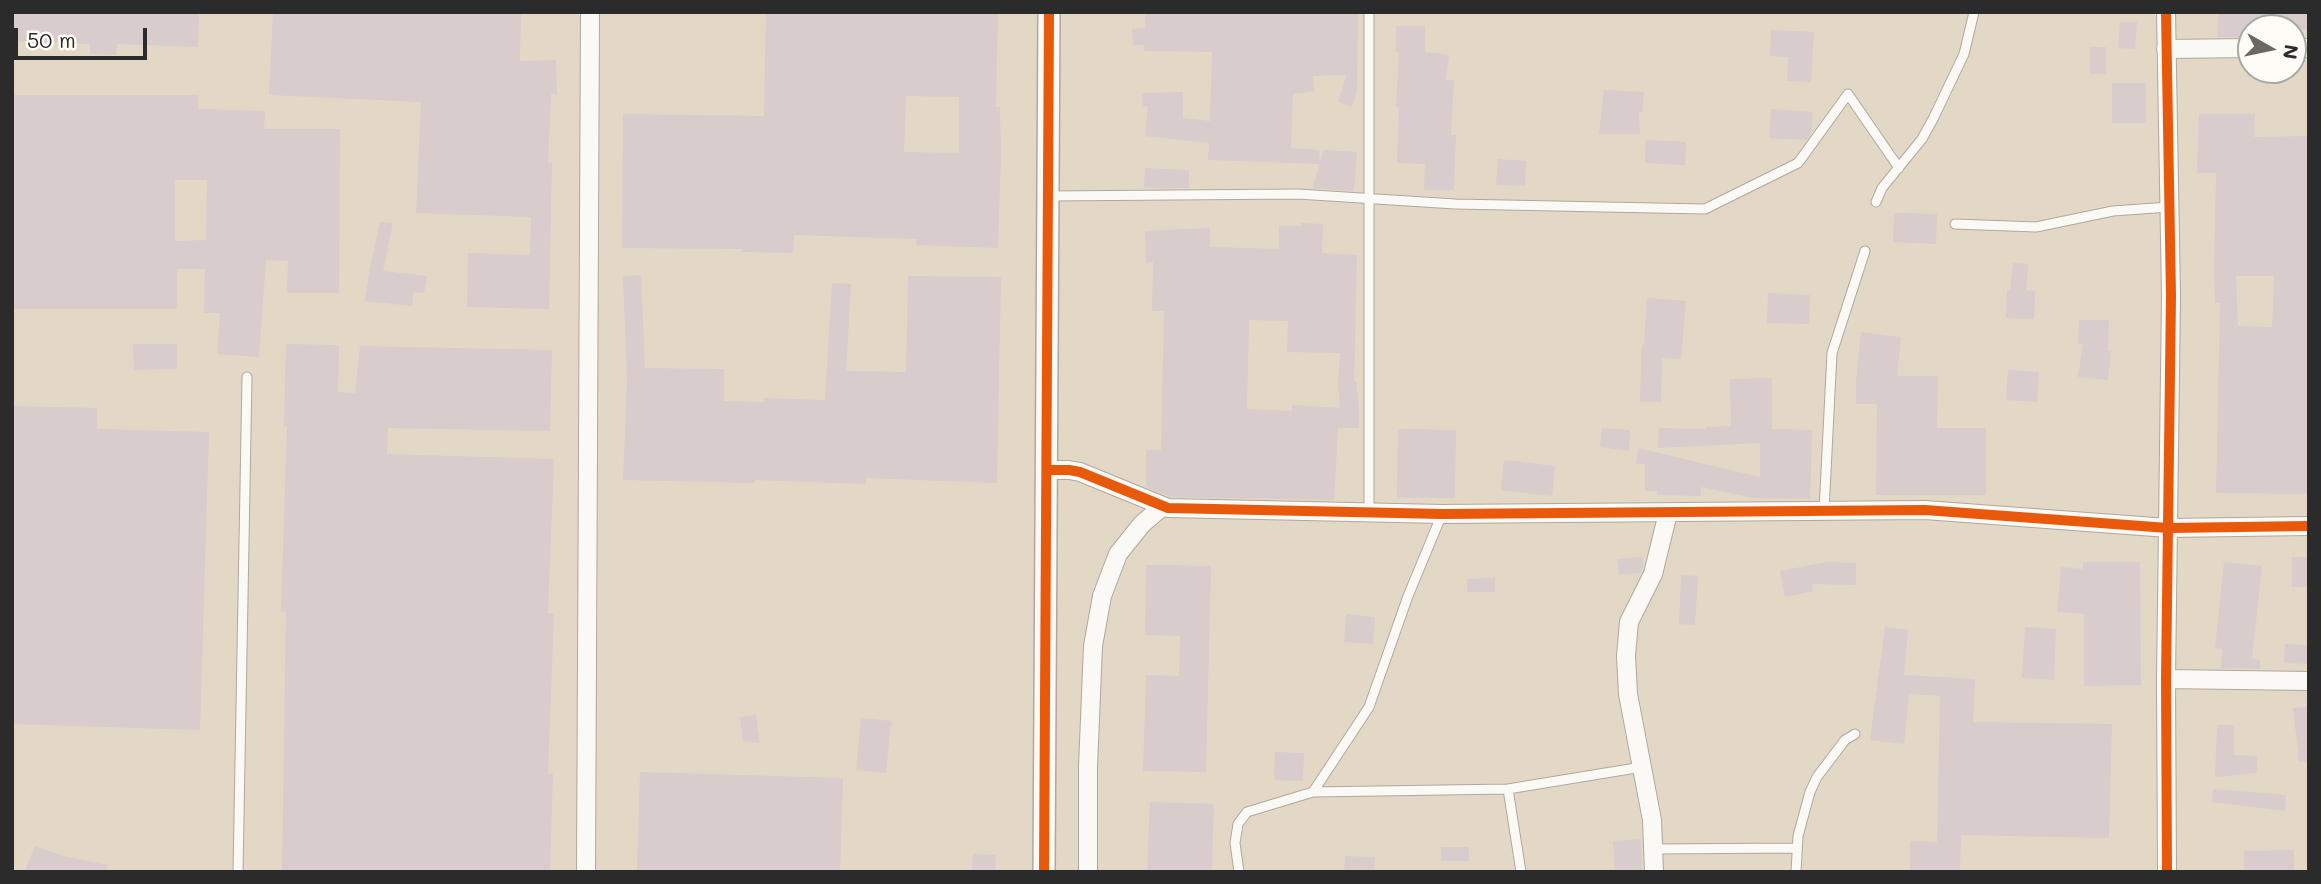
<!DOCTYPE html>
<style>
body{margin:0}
#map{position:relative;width:2321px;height:884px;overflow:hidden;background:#e3d8c6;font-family:Mali,sans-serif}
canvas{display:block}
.frame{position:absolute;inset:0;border:14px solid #2b2b2b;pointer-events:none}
.north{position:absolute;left:2237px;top:14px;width:70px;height:70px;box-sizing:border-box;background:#fdfcf7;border:2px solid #a9a8a5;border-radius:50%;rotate:99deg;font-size:19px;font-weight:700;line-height:28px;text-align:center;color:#2b2b2b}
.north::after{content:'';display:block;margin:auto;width:24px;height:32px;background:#6b6861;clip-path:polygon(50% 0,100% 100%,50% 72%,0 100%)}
.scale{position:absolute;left:14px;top:28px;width:133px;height:32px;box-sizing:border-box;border:4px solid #2b2b2b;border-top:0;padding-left:9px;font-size:21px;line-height:24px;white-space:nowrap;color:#2b2b2b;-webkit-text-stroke:5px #fdfcf7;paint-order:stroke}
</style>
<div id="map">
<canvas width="2321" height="884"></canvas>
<div class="frame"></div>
<div class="north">N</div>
<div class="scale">50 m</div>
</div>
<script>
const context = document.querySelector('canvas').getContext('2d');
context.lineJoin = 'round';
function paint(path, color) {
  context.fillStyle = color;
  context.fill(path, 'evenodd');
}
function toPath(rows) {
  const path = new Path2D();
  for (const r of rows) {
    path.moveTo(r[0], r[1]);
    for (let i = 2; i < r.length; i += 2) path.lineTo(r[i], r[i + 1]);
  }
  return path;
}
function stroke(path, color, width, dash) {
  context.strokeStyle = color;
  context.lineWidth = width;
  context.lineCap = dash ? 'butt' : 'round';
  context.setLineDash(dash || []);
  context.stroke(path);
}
paint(toPath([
 [12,12,199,12,198,47,117,44,116,55,90,54,90,44,12,41],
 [273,12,521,12,520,61,556,60,557,94,551,94,548,163,552,162,549,309,467,307,468,253,530,255,531,217,416,213,421,102,269,95],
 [766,12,998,12,996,107,1000,107,1001,155,998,248,916,245,917,239,794,235,793,253,742,252,742,249,622,248,623,114,764,116],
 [906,96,959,97,959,153,904,152],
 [1145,12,1358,12,1357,91,1352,107,1338,102,1346,75,1313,76,1314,91,1293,94,1291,148,1319,150,1320,161,1324,150,1357,152,1354,191,1312,188,1320,164,1208,160,1209,143,1145,136,1148,106,1143,106,1142,93,1183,92,1183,118,1210,121,1212,52,1144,51,1144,45,1133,45,1132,29,1145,28],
 [2219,12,2309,12,2309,30,2251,28,2251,37,2217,37],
 [2120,22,2137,22,2135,49,2118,48],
 [1396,26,1425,26,1425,52,1449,55,1446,80,1454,80,1451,135,1456,135,1454,190,1424,190,1425,164,1397,163,1399,107,1396,107,1399,52,1396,52],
 [1771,30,1814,32,1811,82,1787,81,1788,57,1770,56],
 [2090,47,2106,47,2106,74,2090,74],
 [2112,83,2146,83,2146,123,2112,123],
 [1604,90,1644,92,1642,113,1639,112,1640,134,1599,134],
 [12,95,198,95,198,109,265,111,264,129,340,129,339,293,287,293,288,261,266,260,259,357,217,354,220,313,204,313,205,269,177,269,177,309,12,309],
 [175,180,207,180,206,240,175,241],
 [1771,109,1813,112,1811,133,1806,140,1769,138],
 [2199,114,2255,114,2254,137,2309,136,2309,494,2216,493,2220,303,2215,303,2214,269,2216,173,2197,173],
 [2236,276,2274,276,2272,327,2238,326],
 [1646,140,1686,142,1685,165,1645,163],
 [1498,159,1526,161,1525,186,1496,185],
 [1145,168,1189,170,1189,188,1144,188],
 [1894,213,1937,214,1936,244,1893,242],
 [380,222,393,223,383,271,427,276,424,293,414,292,412,306,365,301,369,273],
 [1301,223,1323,224,1322,253,1357,255,1354,382,1356,382,1359,406,1359,428,1338,428,1334,500,1170,497,1146,487,1146,450,1161,450,1164,311,1152,311,1153,262,1146,263,1145,231,1210,228,1210,247,1279,249,1279,226,1301,226],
 [1249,320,1288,321,1287,352,1340,353,1338,384,1340,408,1292,405,1292,411,1247,409],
 [2013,263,2028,264,2026,290,2035,291,2034,319,2006,318,2007,290,2010,290],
 [641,275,645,368,724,369,724,401,764,402,764,398,825,400,832,283,851,284,846,371,906,372,908,276,1001,277,997,483,866,478,866,484,755,480,755,483,623,480,627,380,623,276],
 [1768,293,1810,295,1809,324,1767,323],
 [1647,298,1686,301,1681,359,1662,358,1661,402,1640,402,1641,359,1642,345,1644,345],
 [2079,320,2109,320,2108,351,2111,351,2108,380,2078,377,2083,344,2078,344],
 [1861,332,1901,337,1897,376,1938,376,1937,428,1986,428,1986,495,1876,495,1877,404,1856,404,1856,381],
 [133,344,177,344,177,369,134,370],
 [286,344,339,345,338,392,355,393,360,346,552,350,550,431,388,428,387,454,554,459,548,613,554,613,548,774,553,774,550,872,282,872,286,612,281,612,287,426,284,426],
 [2008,370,2039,372,2037,402,2006,400],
 [1772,378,1772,429,1812,430,1810,499,1753,498,1701,487,1701,496,1657,495,1657,491,1645,491,1645,464,1636,464,1638,448,1760,477,1760,443,1658,448,1659,428,1706,429,1706,427,1731,426,1730,379],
 [12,406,97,408,97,429,209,432,200,730,12,724],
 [1602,428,1630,430,1629,451,1600,447],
 [1398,429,1456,430,1455,498,1397,498],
 [1504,460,1555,466,1552,496,1501,490],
 [1643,557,1643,565,1641,573,1619,575,1617,559],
 [2292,557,2309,557,2309,587,2292,587],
 [1827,562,1856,563,1856,585,1812,584,1813,591,1785,597,1780,571],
 [2083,562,2140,562,2141,685,2084,686,2084,614,2057,612,2061,567,2083,569],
 [2224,562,2262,566,2252,659,2260,660,2260,669,2221,668,2222,649,2215,648],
 [1146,565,1211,566,1206,772,1143,771,1146,675,1179,676,1180,636,1145,635],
 [1681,575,1698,576,1695,625,1679,624],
 [1495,578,1495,592,1467,592,1467,579],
 [1346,614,1375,617,1373,644,1344,642],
 [1885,627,1908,630,1904,675,1975,679,1973,722,2112,724,2109,838,1961,835,1960,872,1910,872,1910,841,1937,842,1940,696,1909,694,1904,744,1870,740],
 [2025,627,2056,629,2054,680,2022,678],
 [2285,644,2309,645,2309,664,2284,663],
 [2309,707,2309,762,2299,762,2293,708],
 [756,715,760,743,743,741,740,717],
 [861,718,891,721,886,773,856,770],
 [2217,725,2234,725,2234,755,2257,756,2257,773,2215,777],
 [1275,752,1304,753,1303,781,1274,780],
 [640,772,843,778,840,872,637,872],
 [2213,789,2286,795,2285,811,2212,802],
 [1150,802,1214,804,1212,872,1147,872],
 [1641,839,1642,872,1615,872,1613,841],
 [35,846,64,856,107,865,107,872,24,872],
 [1441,847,1469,847,1469,861,1441,861],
 [2294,850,2294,872,2244,872,2244,851],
 [973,854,996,855,995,872,972,872],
 [1345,856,1375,857,1374,872,1344,872]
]), '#d8cccc');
const service = toPath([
 [1369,12,1369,513],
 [1049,196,1298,194,1455,204,1705,209,1798,163,1848,94,1899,168],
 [1876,202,1882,188,1922,139,1934,117,1964,54,1974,12],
 [1955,224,2036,227,2113,211,2169,207],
 [1824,511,1832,353,1865,251],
 [1508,789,1521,872],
 [1313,792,1369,707,1408,596,1442,514],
 [1654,849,1796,848],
 [238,872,247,377],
 [1239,872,1235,843,1238,824,1247,812,1313,792,1508,789,1642,767],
 [1796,872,1798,836,1810,792,1817,777,1845,740,1855,734]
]);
const minor = toPath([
 [2166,12,2171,296,2166,679,2167,872],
 [2293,48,2309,48],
 [2166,49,2251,48],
 [1048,470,1069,470,1080,472,1168,508,1442,514,1925,510,2168,528,2309,526],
 [2166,679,2309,681],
 [586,872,590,12],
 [1088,872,1088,767,1093,646,1102,596,1118,554,1142,524,1162,507],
 [1654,872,1652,820,1628,694,1626,656,1629,622,1653,574,1668,513]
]);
const tertiary = toPath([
 [1044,872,1049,12]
]);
stroke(service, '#afa89d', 11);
stroke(minor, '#afa89d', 20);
stroke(tertiary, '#afa89d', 24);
stroke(service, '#fbf9f6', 9);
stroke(minor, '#fbf9f6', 18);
stroke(tertiary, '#fbf9f6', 21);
stroke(toPath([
 [2166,12,2171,296,2166,679,2167,872],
 [1048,470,1069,470,1080,472,1168,508,1442,514,1925,510,2168,528,2309,526],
 [1044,872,1049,12]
]), '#e8590c', 10);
</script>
